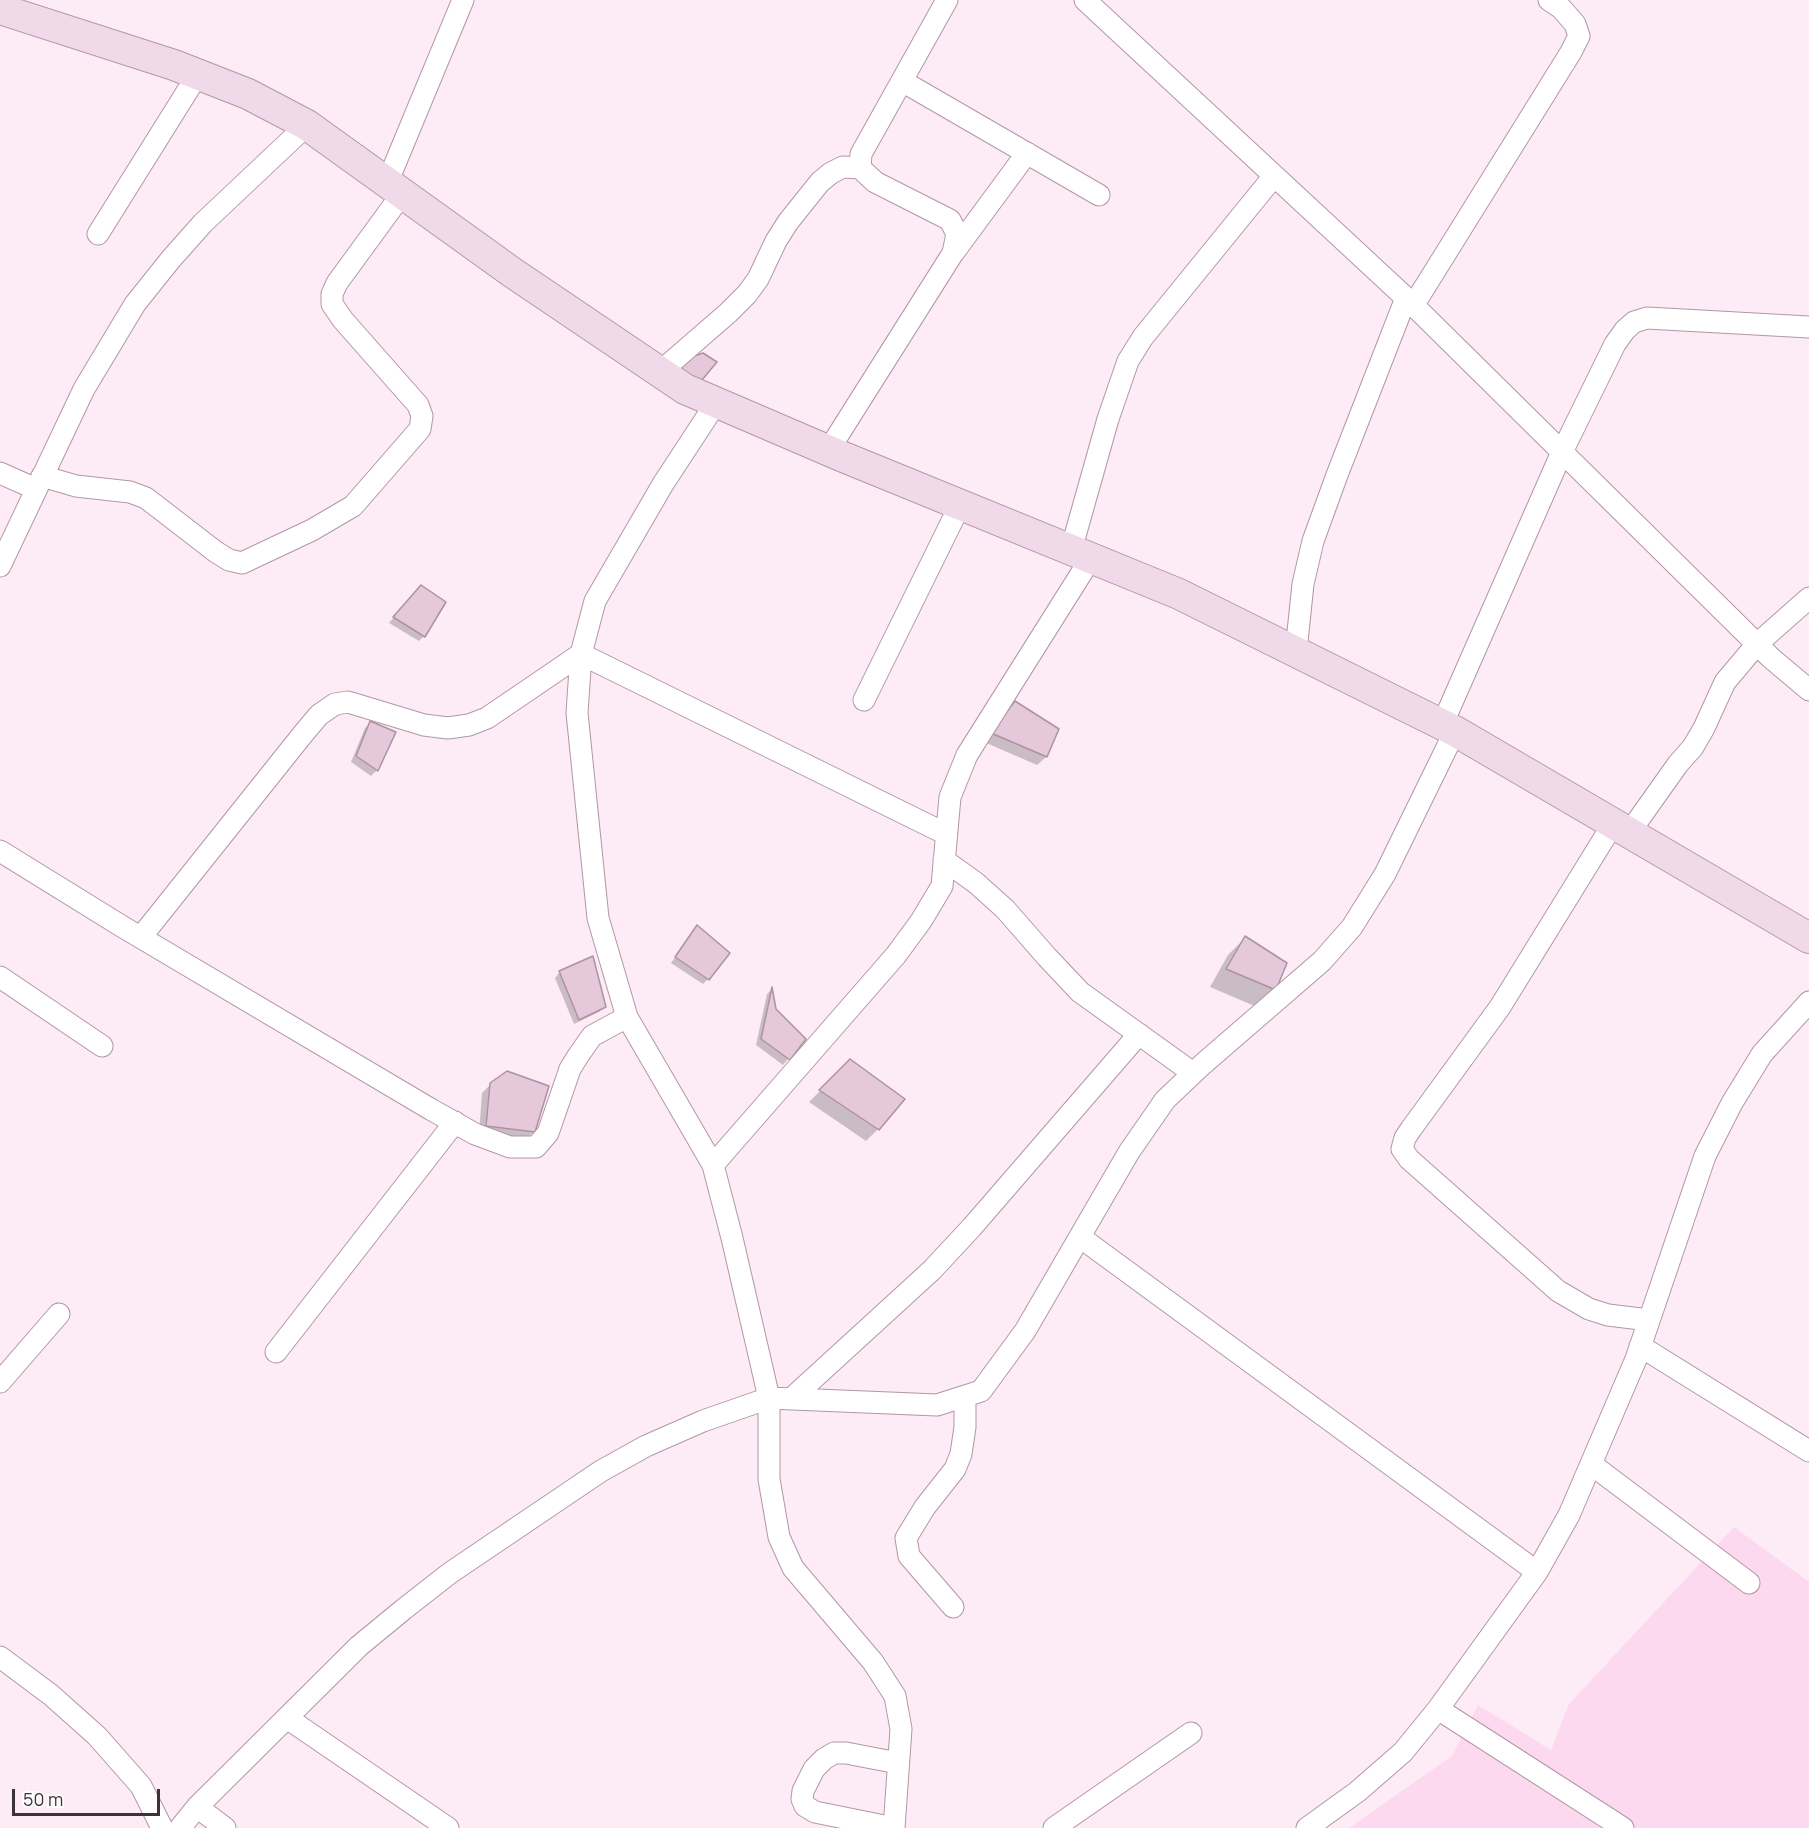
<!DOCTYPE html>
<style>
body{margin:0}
#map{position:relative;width:1809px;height:1828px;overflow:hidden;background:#fdebf5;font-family:Manrope,sans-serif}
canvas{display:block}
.scale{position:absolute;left:12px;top:1789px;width:148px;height:27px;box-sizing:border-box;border:3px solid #3d3238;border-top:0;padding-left:8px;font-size:18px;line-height:21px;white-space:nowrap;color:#3d3238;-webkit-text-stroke:4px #fefefe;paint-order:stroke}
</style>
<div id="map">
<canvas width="1809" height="1828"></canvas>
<div class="scale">50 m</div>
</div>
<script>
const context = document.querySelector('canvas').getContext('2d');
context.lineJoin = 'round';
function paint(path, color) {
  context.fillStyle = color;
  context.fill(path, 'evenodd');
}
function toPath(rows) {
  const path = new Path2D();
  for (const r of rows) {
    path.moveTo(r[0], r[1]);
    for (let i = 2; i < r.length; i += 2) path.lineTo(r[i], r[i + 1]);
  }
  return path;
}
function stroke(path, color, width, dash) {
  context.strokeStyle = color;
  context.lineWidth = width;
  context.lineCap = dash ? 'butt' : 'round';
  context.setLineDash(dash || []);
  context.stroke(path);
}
paint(toPath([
 [1734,1527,1809,1582,1809,1828,1349,1828,1452,1756,1478,1705,1551,1750,1569,1704]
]), '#fdd9ef');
paint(toPath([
 [416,592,424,636,419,641,389,623],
 [1015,703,1057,729,1046,757,1037,765,984,742],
 [371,723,394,733,377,770,371,776,351,762,365,728],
 [697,927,708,979,703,984,671,963],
 [1245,938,1274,990,1257,1007,1210,987,1228,955],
 [560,972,604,1007,599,1012,574,1024,555,978],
 [771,990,775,1010,804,1039,783,1065,756,1045,767,994],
 [850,1061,878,1129,866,1141,809,1102],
 [491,1084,534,1131,526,1140,479,1134,482,1093]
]), '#0003');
const building = toPath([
 [703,353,717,362,692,392,670,364,703,353],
 [421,585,446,602,425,637,393,617,421,585],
 [1015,701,1059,729,1047,757,991,733,1015,701],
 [370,721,396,732,378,771,356,756,370,721],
 [697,925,730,953,709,980,675,957,697,925],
 [1245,936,1287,963,1276,990,1226,969,1245,936],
 [593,956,606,1007,579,1020,559,971,593,956],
 [772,987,776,1009,806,1039,790,1060,761,1039,772,987],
 [850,1059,905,1099,879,1130,819,1090,850,1059],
 [507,1071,549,1086,535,1132,486,1126,490,1083,507,1071]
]);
paint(building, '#e5c8d9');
stroke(building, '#ad92a2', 1.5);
const minor = toPath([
 [1085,0,1406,298,1771,658,1809,690],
 [902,81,1099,195],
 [387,183,463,0],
 [98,234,198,74],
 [954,252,1027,153],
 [1413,306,1571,52,1579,36,1575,24,1561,8,1549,0],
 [660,372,728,313,747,294,758,279,776,241,788,222,820,182,831,173,843,167,860,168],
 [716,403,663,484,595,601,581,654,577,713,598,918,627,1017,713,1165,732,1238,769,1398,769,1479,779,1537,793,1568,873,1662,895,1696,901,1729,894,1828],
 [828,451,953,253,957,234,950,220,875,182,860,168,861,154,947,0],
 [0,473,36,489],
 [42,476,76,486,130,492,146,498,216,552,229,560,242,563,312,530,353,506,420,429,422,416,418,405,343,320,332,304,332,294,337,283,402,194],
 [1071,550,1108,419,1128,361,1143,337,1274,176],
 [0,566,84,389,135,304,171,259,203,223,307,125],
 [1296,651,1303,584,1313,541,1337,475,1406,298],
 [864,700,960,505],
 [1442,725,1562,452,1615,344,1625,330,1634,322,1647,318,1809,327],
 [1613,824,1500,1007,1411,1129,1405,1138,1402,1149,1409,1159,1558,1291,1589,1309,1608,1315,1649,1320],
 [1629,833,1678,764,1693,747,1704,728,1725,682,1757,644,1809,598],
 [0,851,123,927,432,1110,475,1134,510,1147,536,1147,548,1133,570,1069,578,1056,592,1036,627,1017],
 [944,860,976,883,1005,909,1047,957,1080,992,1193,1073],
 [141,937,303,734,319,715,335,704,348,702,424,725,448,728,469,725,487,718,581,654,946,834],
 [0,977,102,1046],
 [713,1165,896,955,921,921,942,886,950,797,967,755,1091,558],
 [1080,1237,1537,1572],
 [1640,1346,1809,1451],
 [276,1352,455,1122],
 [0,1382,59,1314],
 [791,1399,932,1270,972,1227,1139,1034],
 [1591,1464,1749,1583],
 [953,1607,909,1556,906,1538,925,1507,955,1469,961,1454,965,1427,965,1396],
 [0,1657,51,1695,97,1736,141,1786,162,1828],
 [1438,1709,1623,1828],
 [287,1718,448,1828],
 [197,1807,225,1828],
 [180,1828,197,1807,359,1646,404,1609,450,1573,601,1471,646,1446,703,1421,769,1398,937,1405,981,1391,1025,1331,1129,1152,1165,1100,1203,1064,1322,961,1352,927,1385,874,1455,731],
 [894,1828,815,1812,805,1806,802,1799,803,1791,814,1769,824,1759,834,1753,846,1753,898,1763],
 [1054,1828,1191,1733],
 [1307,1828,1357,1792,1403,1752,1438,1709,1537,1572,1569,1515,1636,1359,1705,1156,1732,1103,1762,1054,1809,1002]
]);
const secondary = toPath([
 [0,9,174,65,248,94,307,125,513,273,685,389,841,456,1179,594,1455,731,1809,938]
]);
stroke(minor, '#b297a7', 23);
stroke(secondary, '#b297a7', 32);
stroke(minor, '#fff', 21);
stroke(secondary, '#f0d9e8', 30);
</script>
